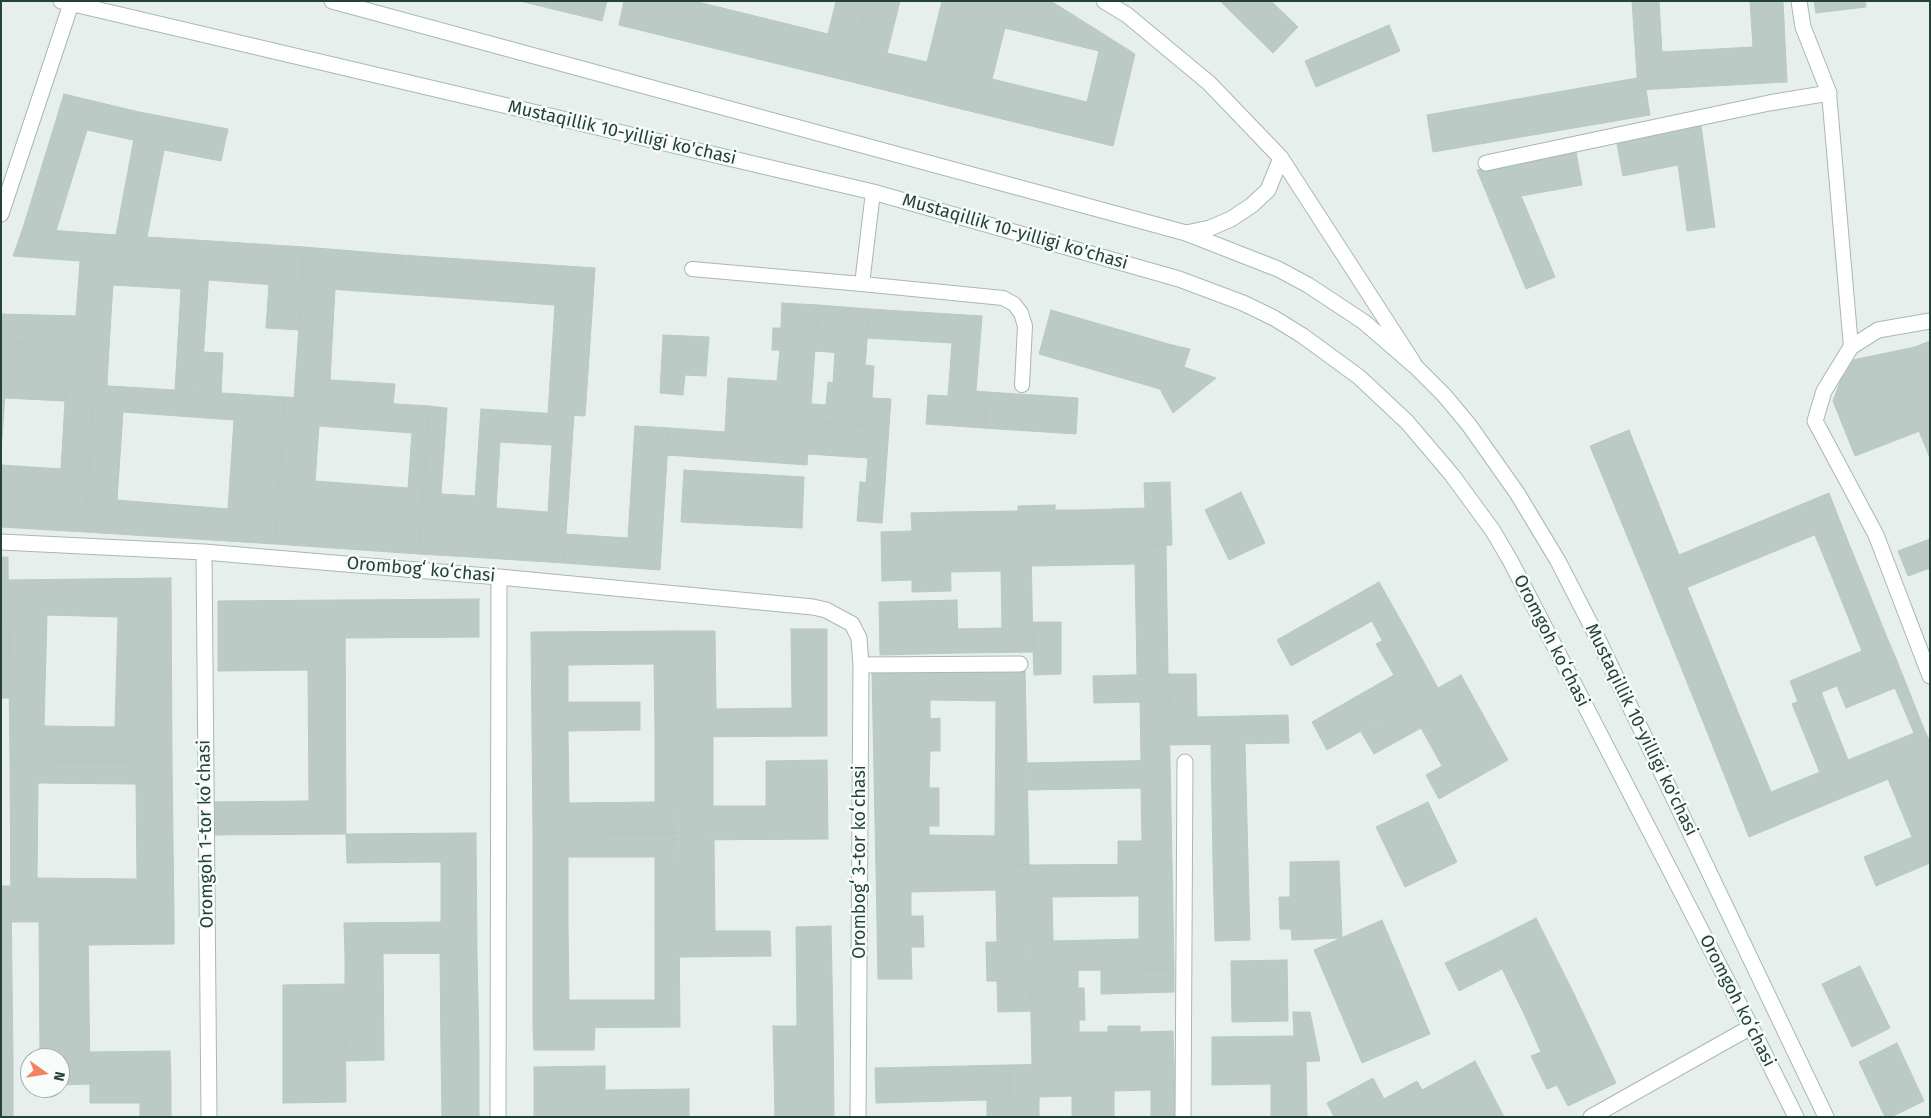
<!DOCTYPE html>
<meta charset="utf-8">
<style>
body{margin:0}
#map{position:relative;width:1931px;height:1118px;overflow:hidden;background:#e6efeb;font-family:"Fira Sans",sans-serif}
canvas{display:block}
.frame{position:absolute;inset:0;border:2px solid #24423a;pointer-events:none}
.north{position:absolute;left:20px;top:1048px;width:50px;height:50px;box-sizing:border-box;background:#f7fbf9;border:1px solid #a3b1ad;border-radius:50%;rotate:103deg;font-size:14px;font-weight:700;line-height:20px;text-align:center;color:#24423a}
.north::after{content:'';display:block;margin:auto;width:18px;height:22px;background:#f4845f;clip-path:polygon(50% 0,100% 100%,50% 72%,0 100%)}
</style>
<div id="map">
<canvas width="1931" height="1118"></canvas>
<div class="frame"></div>
<div class="north">N</div>
</div>
<script>
const context = document.querySelector('canvas').getContext('2d');
context.lineJoin = 'round';
function paint(path, color) {
  context.fillStyle = color;
  context.fill(path, 'evenodd');
}
function toPath(rows) {
  const path = new Path2D();
  for (const r of rows) {
    path.moveTo(r[0], r[1]);
    for (let i = 2; i < r.length; i += 2) path.lineTo(r[i], r[i + 1]);
  }
  return path;
}
function stroke(path, color, width, dash) {
  context.strokeStyle = color;
  context.lineWidth = width;
  context.lineCap = dash ? 'butt' : 'round';
  context.setLineDash(dash || []);
  context.stroke(path);
}
function label(font, color, halo, rows, align = 'center') {
  context.font = font + ' "Fira Sans",sans-serif';
  context.lineWidth = 5;
  context.setLineDash([]);
  context.textBaseline = 'middle';
  context.strokeStyle = halo;
  context.fillStyle = color;
  for (const [text, x, y, turn = 0] of rows) {
    context.save();
    context.translate(x, y);
    context.rotate((+turn || 0) * Math.PI / 180);
    context.textAlign = isNaN(turn) ? turn : align;
    if (halo) context.strokeText(text, 0, 0);
    context.fillText(text, 0, 0);
    context.restore();
  }
}
const building = toPath([
 [520,1,607,1,602,21,520,1],
 [624,1,694,1,828,34,836,1,867,1,848,81,619,25,624,1],
 [867,1,900,1,887,53,927,62,942,1,974,1,949,106,848,81,867,1],
 [974,1,1046,1,1054,3,1135,54,1113,146,949,106,974,1],
 [1005,28,1099,51,1087,102,992,79,1005,28],
 [1220,1,1271,1,1298,27,1273,53,1220,1],
 [1632,1,1659,1,1662,52,1753,47,1750,1,1783,1,1787,82,1638,90,1632,1],
 [1814,1,1865,1,1866,7,1816,13,1814,1],
 [1389,25,1400,51,1316,87,1305,61,1389,25],
 [1637,78,1638,90,1646,90,1650,115,1433,152,1427,115,1637,78],
 [64,94,139,112,133,140,87,130,56,231,23,228,64,94],
 [139,112,228,129,221,161,164,150,147,237,116,235,139,112],
 [1701,126,1715,227,1687,231,1678,165,1623,176,1617,144,1701,126],
 [1576,152,1582,185,1521,196,1555,277,1526,289,1477,170,1576,152],
 [23,228,116,235,109,348,1,342,1,314,76,316,80,261,13,256,23,228],
 [116,235,211,241,201,391,175,390,181,289,113,285,116,235],
 [211,241,304,247,302,287,208,280,211,241],
 [304,247,401,255,399,294,302,287,304,247],
 [401,255,595,268,585,416,548,414,555,305,399,294,401,255],
 [269,284,302,287,299,330,266,328,269,284],
 [302,287,335,289,330,380,395,384,393,404,294,398,302,287],
 [782,303,818,305,807,465,667,455,669,428,725,432,728,378,777,381,780,350,772,350,773,328,781,328,782,303],
 [818,305,869,309,866,355,815,351,818,305],
 [869,309,982,316,976,391,987,392,984,428,926,424,928,395,948,396,952,343,867,338,869,309],
 [1051,310,1172,345,1160,389,1039,354,1051,310],
 [663,335,709,337,706,376,685,375,683,395,660,393,663,335],
 [1930,341,1930,384,1915,347,1930,341],
 [1,342,109,348,107,386,1,379,1,342],
 [1172,345,1190,349,1184,367,1216,378,1173,413,1160,389,1172,345],
 [1915,347,1930,384,1930,427,1855,456,1833,401,1848,361,1915,347],
 [203,352,223,353,221,393,201,391,203,352],
 [835,353,866,355,865,365,874,366,872,398,891,399,889,427,810,422,812,404,826,405,828,382,833,383,835,353],
 [1,379,6,379,1,453,1,379],
 [6,379,66,383,65,401,5,398,6,379],
 [66,383,94,385,85,532,1,527,1,465,61,469,66,383],
 [94,385,285,397,275,544,85,532,94,385],
 [123,412,234,420,228,509,117,500,123,412],
 [987,392,1078,398,1076,434,984,428,987,392],
 [285,397,429,406,419,554,275,544,285,397],
 [319,426,412,433,408,488,315,481,319,426],
 [429,406,447,408,441,494,476,496,471,557,419,554,429,406],
 [481,409,574,415,564,563,471,557,481,409],
 [500,442,552,445,548,512,496,508,500,442],
 [810,422,889,427,885,484,866,483,868,458,808,454,810,422],
 [635,426,669,428,660,570,564,563,566,534,628,538,635,426],
 [1930,427,1930,458,1919,431,1930,427],
 [1629,430,1679,555,1829,493,1841,524,1654,601,1590,446,1629,430],
 [684,470,804,477,802,528,681,522,684,470],
 [860,482,885,484,882,523,857,521,860,482],
 [1170,482,1172,545,1082,547,1082,510,1145,508,1144,483,1170,482],
 [1241,492,1265,543,1229,560,1205,510,1241,492],
 [1055,505,1055,510,1082,510,1082,547,950,550,949,512,1018,511,1018,506,1055,505],
 [949,512,951,591,912,592,912,580,882,581,881,532,912,531,911,513,949,512],
 [1841,524,1888,640,1862,651,1815,535,1841,524],
 [1930,539,1930,568,1908,576,1898,551,1930,539],
 [1166,545,1168,674,1137,675,1135,564,1032,566,1031,548,1166,545],
 [1031,548,1033,652,958,653,958,629,1002,628,1001,571,951,572,950,550,1031,548],
 [1,557,8,557,9,698,1,698,1,557],
 [171,578,172,760,10,762,8,580,171,578],
 [47,615,118,617,115,727,44,726,47,615],
 [1379,582,1405,628,1382,640,1372,621,1291,666,1277,640,1379,582],
 [1687,587,1735,705,1702,719,1654,601,1687,587],
 [479,599,479,637,345,638,345,600,479,599],
 [345,600,346,834,210,835,210,802,309,801,308,670,218,671,218,601,345,600],
 [957,600,958,653,880,655,879,602,957,600],
 [1032,622,1061,622,1061,674,1034,675,1032,622],
 [1405,628,1438,688,1327,750,1312,722,1394,675,1376,644,1405,628],
 [791,629,827,629,827,736,678,737,677,631,715,631,716,709,792,708,791,629],
 [677,631,678,729,655,730,654,664,568,665,568,731,532,731,531,632,677,631],
 [1888,640,1897,661,1798,702,1790,681,1888,640],
 [1897,661,1924,729,1914,733,1895,688,1846,708,1837,686,1897,661],
 [1025,668,1029,865,876,870,872,671,1025,668],
 [930,700,996,701,995,836,929,835,929,826,939,826,939,788,929,788,930,751,940,751,940,718,930,719,930,700],
 [1168,674,1196,674,1197,717,1288,715,1289,743,1170,745,1168,674],
 [1168,674,1170,760,1141,760,1140,702,1094,703,1093,676,1168,674],
 [1461,675,1508,760,1439,799,1426,775,1442,766,1421,728,1374,754,1361,732,1461,675],
 [1821,692,1848,760,1924,729,1930,742,1930,762,1832,802,1792,704,1821,692],
 [568,702,640,702,640,730,568,731,568,702],
 [1735,705,1771,792,1820,772,1832,802,1749,837,1702,719,1735,705],
 [678,729,679,833,533,834,532,731,568,731,569,803,655,802,655,730,678,729],
 [678,737,713,737,713,806,766,806,766,761,827,760,828,839,678,840,678,737],
 [1211,744,1245,744,1248,861,1213,861,1211,744],
 [172,760,174,921,11,922,10,762,172,760],
 [38,783,136,784,137,879,37,878,38,783],
 [1170,760,1172,864,1118,865,1118,841,1142,841,1141,788,1027,790,1026,763,1170,760],
 [1930,762,1930,863,1876,886,1864,857,1912,837,1888,779,1930,762],
 [1428,802,1457,862,1405,887,1376,827,1428,802],
 [476,833,477,953,345,954,344,923,441,922,441,862,347,863,346,834,476,833],
 [679,833,679,923,655,923,655,857,568,857,568,924,533,924,533,834,679,833],
 [678,840,714,840,715,931,679,932,678,840],
 [1213,861,1248,861,1250,940,1215,941,1213,861],
 [1339,861,1342,938,1292,940,1291,929,1280,929,1279,897,1290,897,1290,862,1339,861],
 [1172,864,1174,969,1030,971,1029,865,1172,864],
 [1139,896,1139,939,1053,941,1052,897,1139,896],
 [1029,865,1031,1011,998,1012,997,981,987,981,986,942,997,942,996,890,911,892,911,916,923,916,924,947,911,947,912,979,878,979,876,870,1029,865],
 [1,886,11,886,12,979,1,979,1,886],
 [1536,918,1574,994,1526,1018,1489,942,1536,918],
 [1382,920,1430,1034,1362,1063,1314,950,1382,920],
 [174,921,174,944,88,945,88,922,174,921],
 [39,922,88,922,90,1084,60,1085,60,1058,40,1058,39,922],
 [655,923,679,923,680,1027,533,1028,533,924,568,924,569,1000,655,1000,655,923],
 [831,926,833,1026,797,1026,796,927,831,926],
 [715,931,770,931,771,956,680,957,679,932,715,931],
 [1489,942,1502,969,1459,991,1445,963,1489,942],
 [440,953,477,953,479,1051,441,1051,440,953],
 [345,954,383,954,384,1060,345,1061,345,954],
 [1287,960,1288,1021,1232,1022,1231,961,1287,960],
 [1860,966,1890,1028,1852,1047,1822,984,1860,966],
 [1174,969,1174,992,1101,994,1101,970,1174,969],
 [1078,970,1078,988,1084,988,1085,1020,1079,1020,1079,1032,1108,1032,1108,1026,1140,1026,1140,1032,1173,1031,1174,1062,1032,1065,1030,971,1078,970],
 [1,979,12,979,13,1061,1,1061,1,979],
 [345,984,346,1102,283,1103,283,985,345,984],
 [1574,994,1616,1083,1568,1106,1557,1085,1547,1089,1531,1056,1541,1052,1526,1018,1574,994],
 [1293,1012,1310,1012,1320,1061,1212,1064,1212,1037,1294,1036,1293,1012],
 [773,1026,833,1026,834,1117,775,1117,773,1026],
 [595,1027,594,1050,534,1050,533,1028,595,1027],
 [1897,1043,1924,1101,1891,1117,1885,1117,1859,1062,1897,1043],
 [170,1051,171,1084,90,1084,89,1052,170,1051],
 [441,1051,479,1051,479,1117,442,1117,441,1051],
 [1,1061,13,1061,13,1117,1,1117,1,1061],
 [1306,1061,1307,1117,1271,1117,1271,1084,1212,1085,1212,1064,1306,1061],
 [1475,1061,1504,1117,1468,1117,1446,1077,1475,1061],
 [1174,1062,1175,1117,1151,1117,1151,1090,1114,1091,1114,1117,1072,1117,1072,1096,1039,1097,1039,1117,1010,1117,1009,1065,1174,1062],
 [1009,1065,1010,1117,987,1117,987,1100,876,1103,875,1068,1009,1065],
 [605,1066,605,1090,534,1091,534,1067,605,1066],
 [1446,1077,1468,1117,1334,1117,1327,1103,1373,1078,1384,1099,1417,1081,1422,1090,1446,1077],
 [90,1084,171,1084,171,1117,140,1117,140,1103,90,1103,90,1084],
 [689,1089,689,1117,534,1117,534,1091,689,1089]
]);
paint(building, '#bbcac4');
stroke(building, '#b8c9c2', 1);
const lane = toPath([
 [1829,93,1851,347],
 [873,192,862,284,1003,298,1014,304,1021,313,1025,326,1022,385],
 [692,269,862,284]
]);
const street = toPath([
 [1104,1,1127,15,1209,83,1281,158,1413,362],
 [1486,163,1769,103,1829,93,1803,27,1799,1],
 [1,214,72,1],
 [1186,233,1210,228,1231,219,1252,205,1268,190,1281,158],
 [1930,321,1878,330,1851,347,1824,391,1815,421,1876,535,1930,676],
 [1,542,204,552,499,577,813,607,826,610,852,624,859,638,861,665,858,1117],
 [204,552,209,1117],
 [861,665,1020,664],
 [498,1117,499,577],
 [1183,1117,1185,762],
 [1591,1117,1751,1027]
]);
const secondary = toPath([
 [61,1,873,192,1179,279,1243,303,1274,318,1303,336,1359,377,1407,422,1452,475,1493,531,1510,560,1751,1027,1796,1117],
 [332,1,1186,233,1278,269,1308,285,1364,322,1416,367,1444,395,1469,425,1517,493,1558,561,1594,631,1826,1117]
]);
stroke(lane, '#a8b8b2', 16);
stroke(street, '#a8b8b2', 17);
stroke(secondary, '#a4bbb3', 17);
stroke(lane, '#fff', 14);
stroke(street, '#fff', 15);
stroke(secondary, '#fff', 15);
label('18px', '#24423a', '#f7fbf9', [
 ["Mustaqillik 10-yilligi ko'chasi",622,133,13],
 ["Mustaqillik 10-yilligi ko'chasi",1015,232,16],
 ["Orombogʻ koʻchasi",421,570,5],
 ["Oromgoh koʻchasi",1551,641,63],
 ["Mustaqillik 10-yilligi ko'chasi",1641,730,64],
 ["Oromgoh 1-tor koʻchasi",206,834,-91],
 ["Orombogʻ 3-tor koʻchasi",860,862,-90],
 ["Oromgoh koʻchasi",1737,1001,63]
]);
</script>
